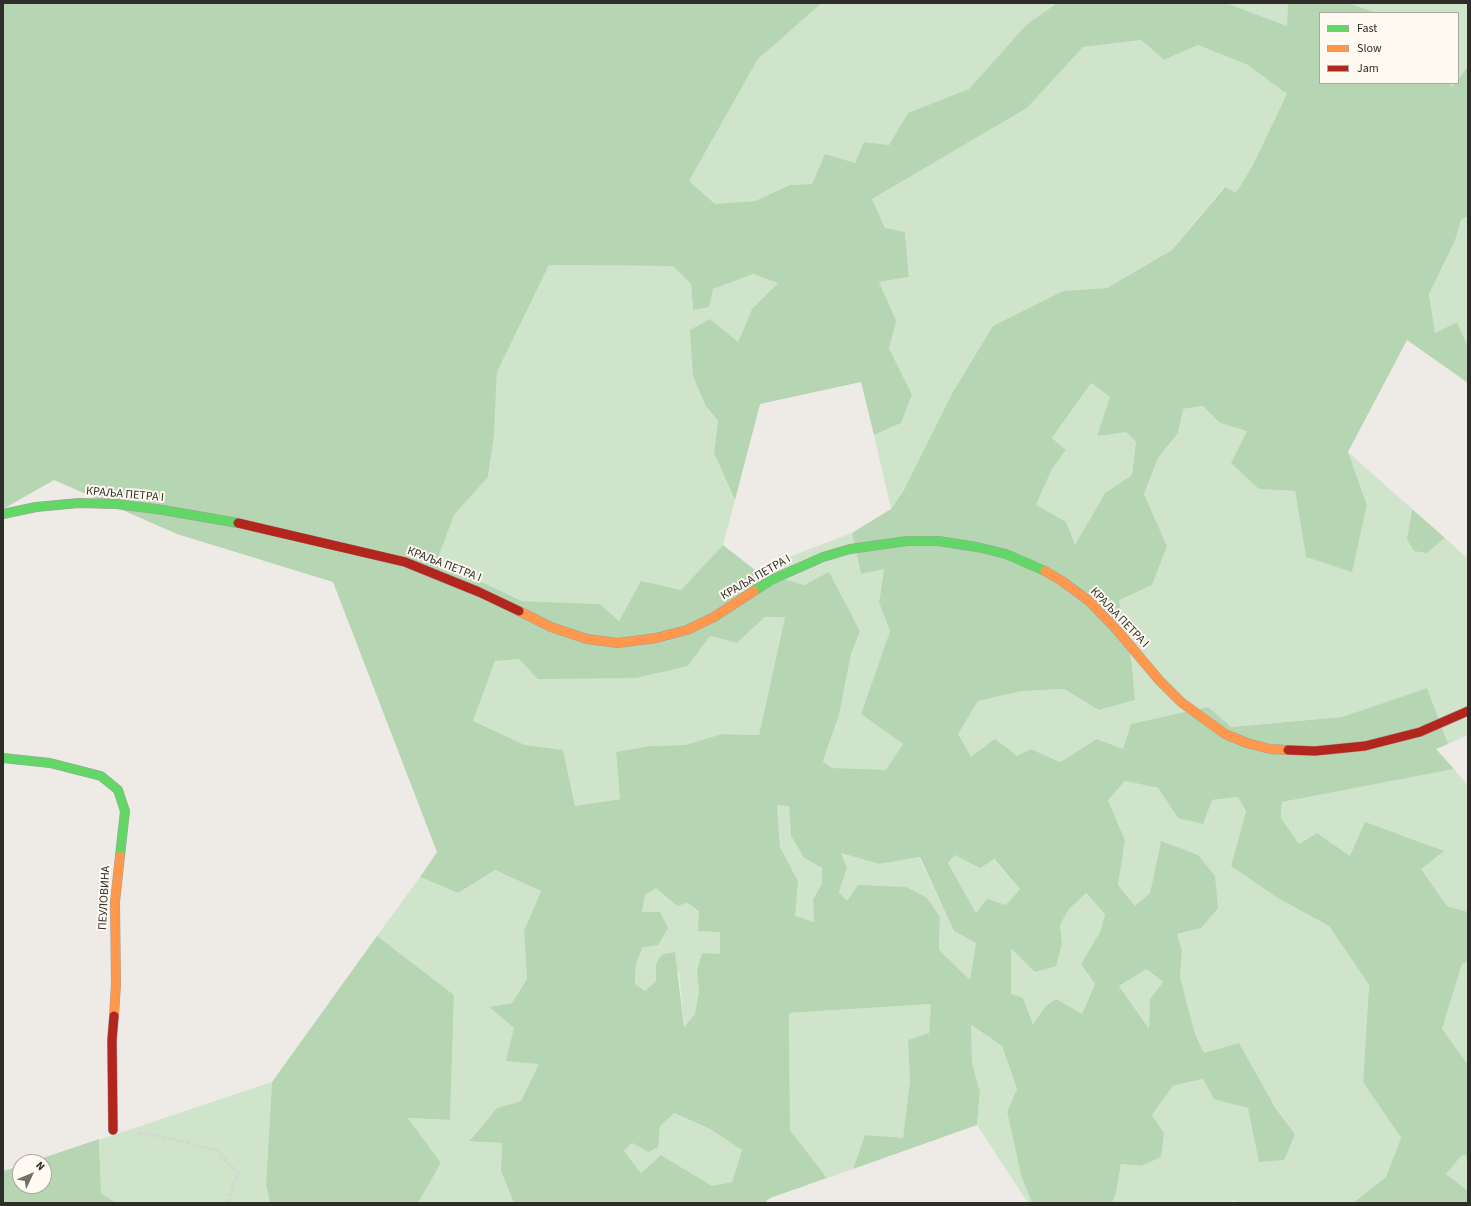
<!DOCTYPE html>
<meta charset="utf-8">
<style>
body{margin:0}
#map{position:relative;width:1471px;height:1206px;overflow:hidden;background:#eeebe6;font-family:"Source Sans 3",sans-serif}
canvas{display:block}
.frame{position:absolute;inset:0;border:4px solid #2f2d29;pointer-events:none}
.legend{position:absolute;left:1319px;top:12px;width:140px;height:72px;box-sizing:border-box;background:#fffaf1;border:1px solid #aca8a1;margin:0;padding:5px 7px;list-style:none;font-size:12px;color:#2f2d29}
.legend li{display:flex;align-items:center;gap:8px;height:20px}
.legend b{width:20px;border:1px solid #aca8a1}
.north{position:absolute;left:12px;top:1154px;width:40px;height:40px;box-sizing:border-box;background:#fffaf1;border:1px solid #aca8a1;border-radius:50%;rotate:46deg;font-size:11px;font-weight:700;line-height:16px;text-align:center;color:#2f2d29}
.north::after{content:'';display:block;margin:auto;width:14px;height:18px;background:#72706b;clip-path:polygon(50% 0,100% 100%,50% 72%,0 100%)}
</style>
<div id="map">
<canvas width="1471" height="1206"></canvas>
<div class="frame"></div>
<ul class="legend">
<li><b style="height:5px;background:#63d668"></b>Fast</li>
<li><b style="height:5px;background:#ff974d"></b>Slow</li>
<li><b style="height:5px;background:#b3261e"></b>Jam</li>
</ul>
<div class="north">N</div>
</div>
<script>
const context = document.querySelector('canvas').getContext('2d');
context.lineJoin = 'round';
function paint(path, color) {
  context.fillStyle = color;
  context.fill(path, 'evenodd');
}
function toPath(rows) {
  const path = new Path2D();
  for (const r of rows) {
    path.moveTo(r[0], r[1]);
    for (let i = 2; i < r.length; i += 2) path.lineTo(r[i], r[i + 1]);
  }
  return path;
}
function stroke(path, color, width, dash) {
  context.strokeStyle = color;
  context.lineWidth = width;
  context.lineCap = dash ? 'butt' : 'round';
  context.setLineDash(dash || []);
  context.stroke(path);
}
function label(font, color, halo, rows, align = 'center') {
  context.font = font + ' "Source Sans 3",sans-serif';
  context.lineWidth = 4;
  context.setLineDash([]);
  context.textBaseline = 'middle';
  context.strokeStyle = halo;
  context.fillStyle = color;
  for (const [text, x, y, turn = 0] of rows) {
    context.save();
    context.translate(x, y);
    context.rotate((+turn || 0) * Math.PI / 180);
    context.textAlign = isNaN(turn) ? turn : align;
    if (halo) context.strokeText(text, 0, 0);
    context.fillText(text, 0, 0);
    context.restore();
  }
}
paint(toPath([
 [822,3,1057,3,1026,25,969,89,909,113,889,145,864,142,855,164,825,155,812,184,790,185,755,201,715,204,689,181,758,59],
 [1226,3,1288,3,1287,26],
 [1348,3,1468,3,1468,67,1458,79,1458,13,1377,13],
 [1141,40,1164,60,1198,45,1248,65,1288,94,1253,165,1236,194,1224,187,1172,250,1107,288,1062,291,904,490,891,509,874,435,901,423,912,395,889,348,895,321,879,282,909,277,905,232,885,228,872,199,1027,108,1083,47],
 [1468,216,1468,347,1457,322,1435,333,1429,294,1455,241,1461,220],
 [549,265,673,266,691,284,693,310,713,289,753,274,778,283,752,309,738,342,710,320,706,406,718,421,714,453,735,500,723,545,681,590,641,582,619,621,600,604,522,601,437,561,454,515,488,477,494,436,497,372],
 [1091,383,1110,397,1126,432,1136,442,1132,475,1105,493,1075,546,1036,505,1052,469,1066,450,1052,438],
 [1203,406,1220,423,1247,431,1259,489,1295,491,1306,557,1352,571,1367,505,1348,452,1412,509,1407,539,1427,553,1445,538,1468,559,1468,735,1448,744,1427,688,1342,717,1230,727,1123,749,1097,739,1060,762,1031,749,1017,757,970,758,958,734,978,701,1022,691,1064,689,1099,710,1135,700,1132,665,1119,599,1152,585,1167,546,1144,494,1158,458,1178,433,1183,409],
 [852,533,861,574,884,568,879,603,890,631,861,714,903,744,886,771,832,768,823,761,839,715,851,654,860,631,829,573,804,585,755,570],
 [765,617,785,617,759,735,722,734,685,745,649,746,616,752,620,799,575,806,563,750,525,745,473,721,495,661,519,659,688,666,710,636,737,643],
 [1454,769,1468,786,1468,912,1447,906,1421,869,1443,851,1406,837,1350,856,1317,833,1299,844,1281,818,1282,802],
 [1125,781,1158,788,1178,818,1212,800,1238,797,1246,811,1231,866,1276,897,1329,926,1369,985,1363,1082,1401,1138,1386,1177,1353,1203,1238,1203,1234,1200,1232,1203,1112,1203,1116,1193,1121,1164,1141,1166,1164,1133,1152,1115,1173,1086,1204,1079,1214,1099,1248,1107,1295,1134,1276,1109,1239,1043,1204,1053,1195,1034,1180,977,1182,951,1177,934,1201,928,1161,841,1150,893,1135,906,1118,885,1125,840,1108,800],
 [777,805,789,806,791,836,804,858,822,868,822,884,813,899,814,922,794,916,798,881,780,847],
 [841,853,879,864,919,857,954,931,976,943,970,981,939,950,940,917,847,901,839,892,847,868],
 [955,855,993,859,1020,889,1006,905,976,913,948,863],
 [495,870,541,891,524,931,527,979,512,1003,489,1007,514,1028,539,1064,521,1101,497,1108,469,1140,502,1143,501,1171,514,1203,418,1203,441,1163,408,1118,450,1120,454,995,377,936,420,877,458,893],
 [656,888,677,906,688,903,720,932,720,955,702,953,697,970,699,991,695,1014,684,1027,679,973,656,964,656,981,645,991,635,984,636,964,643,947,642,912,645,895],
 [1085,893,1105,913,1100,932,1081,964,1095,984,1082,1014,1045,1007,1033,1024,1023,998,1011,995,1011,947,1062,944,1060,925,1069,909],
 [1468,961,1468,1065,1467,1066,1442,1029,1462,964],
 [1145,969,1163,982,1150,999,1149,1030,1119,986],
 [931,1004,929,1033,908,1040,910,1080,903,1139,865,1135,853,1169,827,1178,790,1130,789,1013],
 [970,1025,1002,1046,1017,1089,1007,1113,1021,1175,1032,1203,1028,1203,977,1125,980,1092,972,1063],
 [272,1082,266,1185,270,1203,116,1203,101,1193,99,1140],
 [673,1113,710,1129,742,1150,732,1182,712,1186,661,1155,641,1173,624,1151,632,1143,649,1151,660,1126],
 [1462,1155,1468,1156,1468,1191,1446,1174]
]), '#cfe4ca');
paint(toPath([
 [3,3,822,3,758,59,689,181,715,204,755,201,790,185,812,184,825,154,855,163,864,142,889,145,908,113,969,89,1026,25,1057,3,1226,3,1287,26,1288,3,1348,3,1377,13,1320,13,1320,83,1449,83,1452,86,1454,83,1458,83,1458,79,1468,67,1468,216,1461,220,1455,241,1429,294,1435,333,1457,322,1468,347,1468,383,1407,340,1348,452,1367,505,1352,572,1306,557,1295,491,1259,489,1231,463,1247,431,1220,423,1203,406,1183,409,1178,433,1158,458,1144,494,1167,546,1152,585,1119,600,1132,665,1135,700,1099,710,1064,689,1022,691,978,701,958,734,971,757,995,739,1017,756,1031,749,1060,762,1097,739,1123,749,1131,724,1208,707,1231,727,1342,717,1427,688,1448,744,1436,749,1454,769,1282,802,1281,818,1299,844,1317,833,1350,856,1365,822,1444,851,1421,869,1447,906,1468,912,1468,961,1462,964,1442,1029,1468,1065,1468,1156,1462,1155,1446,1174,1468,1191,1468,1203,1353,1203,1386,1177,1401,1138,1363,1082,1369,985,1329,926,1276,897,1231,866,1246,811,1238,797,1212,800,1203,824,1178,818,1158,788,1125,781,1108,800,1125,840,1118,885,1135,906,1150,893,1161,841,1198,855,1215,876,1218,908,1201,928,1177,934,1182,951,1180,977,1195,1034,1204,1053,1239,1043,1276,1109,1295,1134,1284,1160,1259,1162,1248,1108,1214,1099,1203,1079,1173,1086,1152,1115,1164,1133,1161,1157,1141,1166,1121,1164,1116,1193,1112,1203,1032,1203,1021,1175,1007,1112,1017,1089,1002,1046,971,1025,972,1063,980,1092,977,1125,853,1169,865,1135,903,1138,910,1080,908,1040,929,1033,931,1004,789,1013,790,1130,827,1178,770,1198,764,1203,514,1203,501,1171,502,1143,469,1141,497,1108,521,1101,539,1064,506,1061,514,1028,489,1007,512,1003,527,979,524,931,541,891,495,870,458,893,420,877,437,852,333,582,177,534,54,480,3,509],
 [1141,40,1164,60,1198,45,1248,65,1287,94,1253,165,1236,193,1225,187,1172,250,1107,288,1063,291,993,326,953,392,904,490,891,509,852,533,861,574,884,569,879,603,890,631,861,714,903,744,886,770,832,768,823,761,839,715,851,654,860,631,829,572,804,585,755,570,723,545,681,590,641,581,619,621,600,604,522,601,437,561,454,515,488,477,494,436,497,372,549,265,673,266,691,284,693,310,709,307,713,289,753,274,778,283,752,309,738,342,710,319,690,330,693,376,706,406,718,421,714,453,735,500,760,404,861,382,874,435,901,423,912,395,889,348,896,321,879,282,909,277,905,232,885,228,872,199,1027,108,1083,47],
 [1091,383,1110,397,1097,436,1126,432,1136,442,1132,475,1105,493,1075,545,1066,522,1036,505,1052,469,1066,450,1052,438],
 [765,617,785,617,759,735,722,734,685,745,649,746,616,752,620,799,575,806,563,750,525,745,473,721,495,661,519,659,538,679,636,678,688,666,710,636,737,643],
 [777,805,789,806,791,836,804,858,822,868,822,884,813,899,814,922,795,916,798,881,780,847],
 [841,853,879,864,920,857,954,931,976,943,970,980,939,950,940,917,927,898,906,887,858,885,847,901,839,892,847,868],
 [955,855,980,868,994,859,1020,889,1006,905,987,899,976,913,948,863],
 [656,888,677,906,688,903,699,912,698,931,720,932,720,954,702,953,697,970,699,991,695,1014,684,1027,675,952,661,955,656,964,656,981,645,991,635,984,636,964,643,947,658,945,668,928,660,912,642,912,645,895],
 [1086,893,1105,914,1100,932,1081,964,1095,984,1082,1014,1056,999,1045,1007,1033,1024,1023,998,1011,994,1011,948,1035,972,1056,966,1062,944,1060,925,1069,909],
 [1146,969,1163,982,1150,999,1149,1029,1119,986],
 [674,1113,710,1129,742,1150,732,1182,712,1186,661,1155,641,1173,624,1151,632,1143,649,1152,658,1147,660,1126],
 [1412,509,1445,538,1427,553,1414,551,1407,539],
 [377,936,454,995,450,1120,408,1118,441,1163,418,1203,270,1203,266,1185,272,1082],
 [99,1139,101,1193,116,1203,3,1203,3,1171,20,1166,20,1186,44,1186,44,1162,31,1162]
]), '#b6d5b2');
const fast = toPath([
 [3,514,36,507,79,503,116,504,163,510,238,523],
 [754,591,771,580,823,557,850,549,907,541,938,541,977,547,1006,554,1045,571],
 [3,758,50,763,101,776,118,790,125,811,120,856]
]);
const slow = toPath([
 [1045,571,1062,581,1089,601,1117,630,1159,680,1181,702,1225,734,1247,743,1270,749,1288,750],
 [519,611,551,627,587,639,618,643,656,638,687,630,714,617,754,591],
 [114,1016,116,984,115,902,120,856]
]);
const jam = toPath([
 [238,523,405,562,479,592,519,611],
 [1288,750,1315,751,1365,746,1420,732,1468,711],
 [113,1130,112,1040,114,1016]
]);
stroke(fast, '#a29f9c', 10);
stroke(slow, '#a29f9c', 10);
stroke(jam, '#a29f9c', 10);
stroke(toPath([
 [139,1133,159,1136,216,1150,238,1173,227,1203]
]), '#d5d5d3', 2.5, [4, 2]);
stroke(fast, '#63d668', 9);
stroke(slow, '#ff974d', 9);
stroke(jam, '#b3261e', 9);
label('12px', '#2f2d29', '#fffaf1', [
 ["КРАЉА ПЕТРА I",125,495,5],
 ["КРАЉА ПЕТРА I",444,565,21],
 ["КРАЉА ПЕТРА I",756,578,-30],
 ["КРАЉА ПЕТРА I",1119,618,46],
 ["ПЕУЛОВИНА",105,898,-87]
]);
</script>
